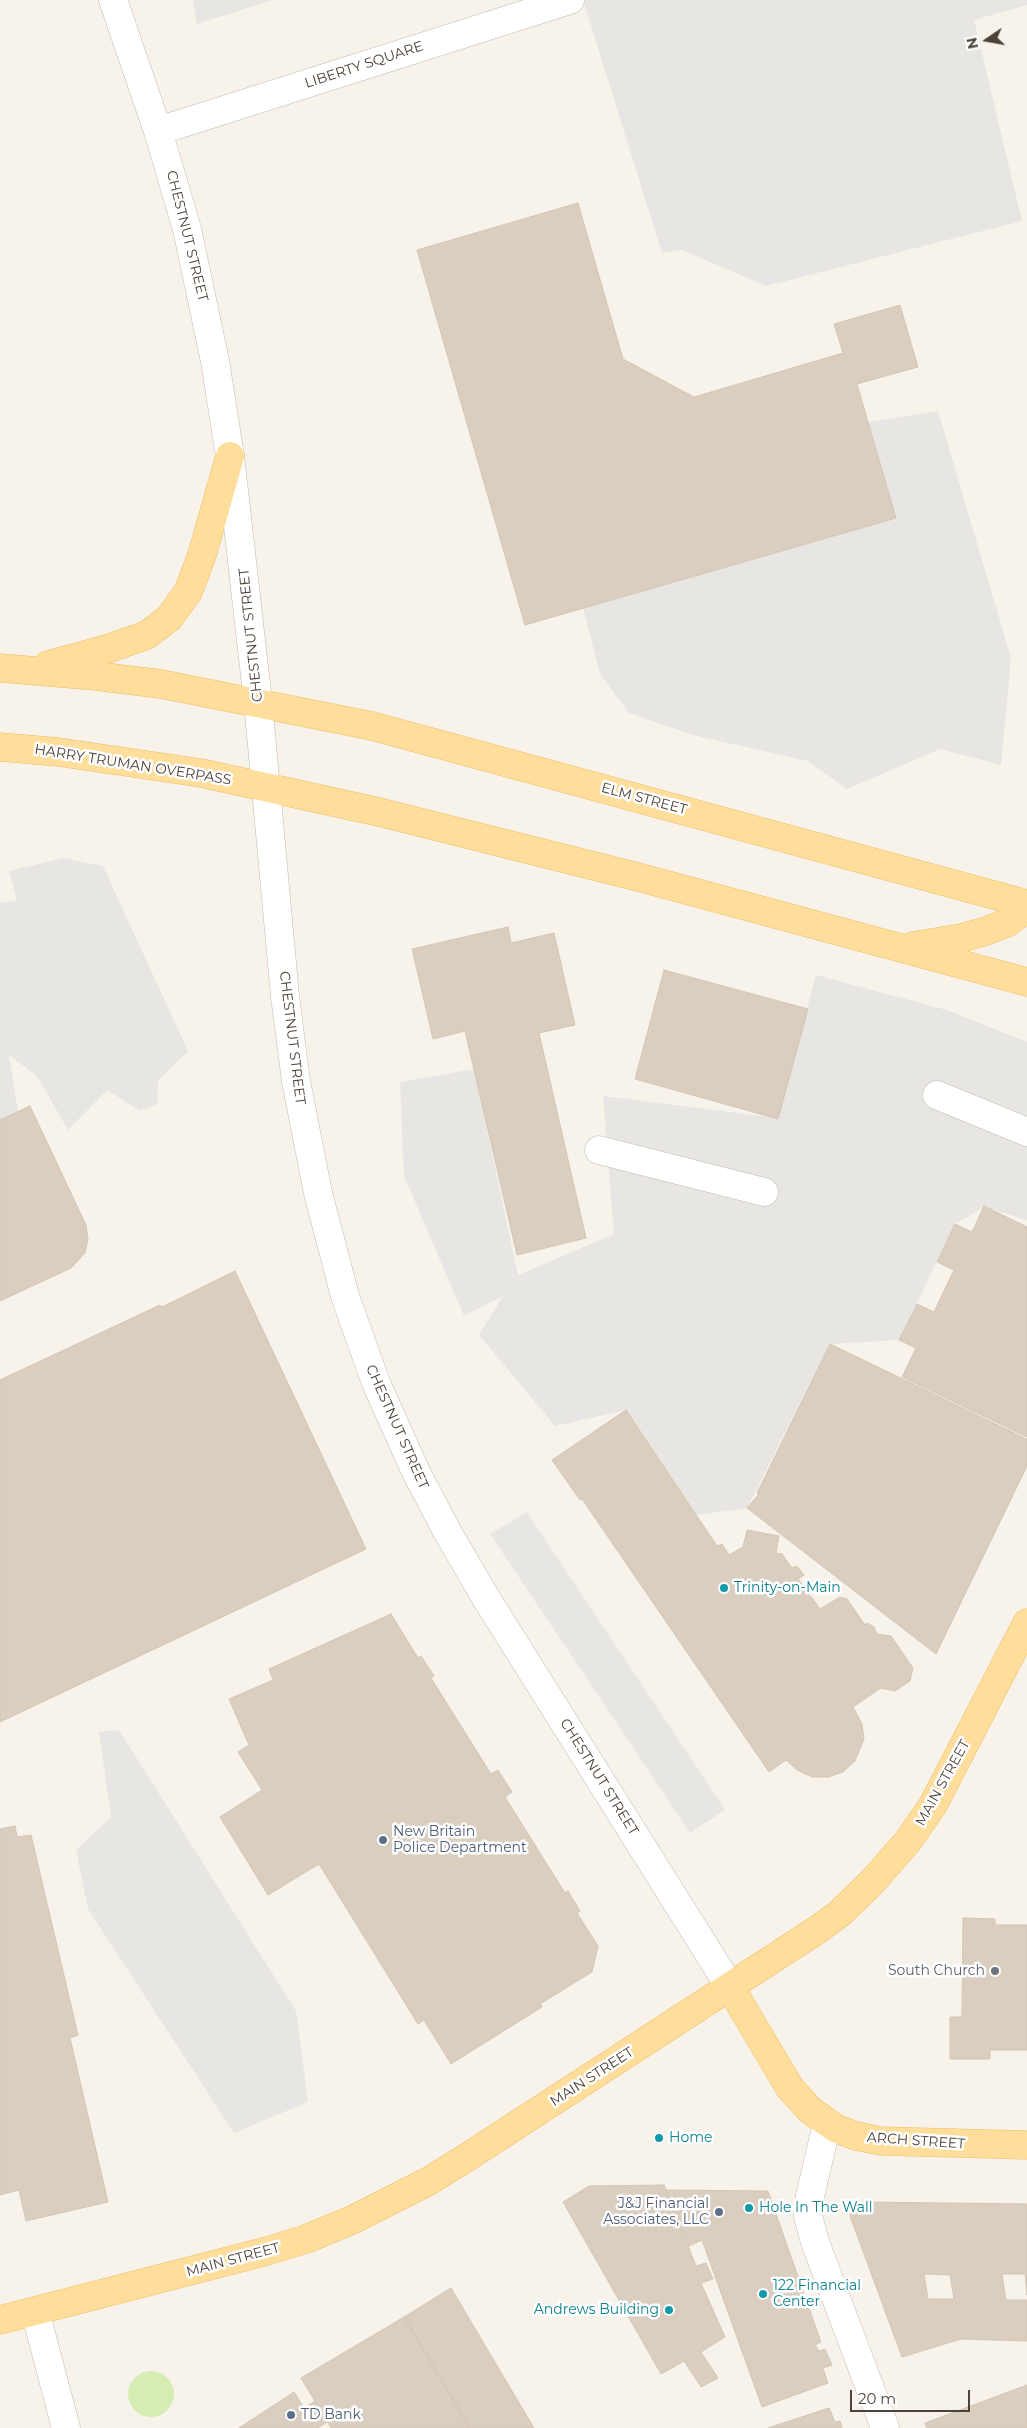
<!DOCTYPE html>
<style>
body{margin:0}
#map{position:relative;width:1027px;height:2428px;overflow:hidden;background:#f7f3eb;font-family:Montserrat,sans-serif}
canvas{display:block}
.north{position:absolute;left:962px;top:15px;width:50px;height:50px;-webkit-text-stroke:4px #fff;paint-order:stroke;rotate:258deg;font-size:14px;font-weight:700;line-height:20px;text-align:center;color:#4c4338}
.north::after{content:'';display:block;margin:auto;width:18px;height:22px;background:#4c4338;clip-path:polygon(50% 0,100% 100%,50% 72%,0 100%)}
.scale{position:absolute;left:850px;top:2390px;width:120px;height:22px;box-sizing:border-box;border:2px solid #4c4338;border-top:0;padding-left:6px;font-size:15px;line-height:18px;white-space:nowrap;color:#4c4338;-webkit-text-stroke:4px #fff;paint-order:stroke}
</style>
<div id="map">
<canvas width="1027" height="2428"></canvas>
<div class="north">N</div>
<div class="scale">20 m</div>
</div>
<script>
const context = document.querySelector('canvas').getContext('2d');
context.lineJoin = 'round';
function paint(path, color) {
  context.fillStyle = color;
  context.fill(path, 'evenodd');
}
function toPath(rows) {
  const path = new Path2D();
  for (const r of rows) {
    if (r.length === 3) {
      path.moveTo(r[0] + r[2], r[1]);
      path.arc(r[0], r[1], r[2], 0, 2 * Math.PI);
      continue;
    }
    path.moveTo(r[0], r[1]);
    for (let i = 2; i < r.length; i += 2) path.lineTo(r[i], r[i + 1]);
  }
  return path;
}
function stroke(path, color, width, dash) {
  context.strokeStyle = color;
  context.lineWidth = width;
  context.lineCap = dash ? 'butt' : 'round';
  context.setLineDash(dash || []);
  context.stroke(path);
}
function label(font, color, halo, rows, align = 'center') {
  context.font = font + ' Montserrat,sans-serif';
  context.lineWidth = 5;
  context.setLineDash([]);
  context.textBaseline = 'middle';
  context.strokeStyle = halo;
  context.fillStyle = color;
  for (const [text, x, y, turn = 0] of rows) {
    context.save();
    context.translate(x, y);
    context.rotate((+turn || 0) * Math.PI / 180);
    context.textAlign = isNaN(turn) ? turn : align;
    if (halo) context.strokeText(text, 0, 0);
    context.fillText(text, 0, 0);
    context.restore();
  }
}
paint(toPath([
 [151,2394,23]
]), '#d5edb2');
paint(toPath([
 [193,0,273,0,197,24],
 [583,0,1027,0,1027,5,974,20,1022,221,766,286,682,250,662,253],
 [938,411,1011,658,1001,765,940,749,847,789,808,761,693,735,629,713,600,674,583,608,895,518,868,422],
 [63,858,103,866,188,1051,158,1081,157,1104,140,1111,107,1090,68,1130,37,1076,9,1055,18,1111,0,1120,0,903,17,900,9,871],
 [816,975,947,1010,1027,1042,1027,1220,984,1207,955,1224,899,1340,830,1344,747,1508,697,1515,626,1410,555,1426,479,1335,503,1296,464,1316,404,1176,400,1082,474,1069,518,1275,614,1234,603,1096,778,1118],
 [527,1512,725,1810,690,1833,490,1534],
 [119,1730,296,2011,308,2102,234,2133,88,1909,76,1850,111,1817,99,1732]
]), '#e8e6e3');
const building = toPath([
 [578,203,623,359,694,397,843,353,834,324,900,305,918,367,857,384,896,518,525,625,417,250,578,203],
 [508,927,511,943,554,933,575,1025,539,1033,586,1238,517,1255,465,1031,433,1039,412,949,508,927],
 [664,970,808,1009,778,1119,635,1079,664,970],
 [30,1106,86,1225,88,1239,85,1253,71,1268,0,1301,0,1120,30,1106],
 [984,1206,1027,1227,1027,1437,902,1377,916,1348,899,1340,917,1304,934,1312,954,1270,937,1262,955,1224,972,1232,984,1206],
 [235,1271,366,1549,0,1722,0,1380,160,1305,162,1307,235,1271],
 [830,1344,1027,1439,1027,1466,936,1654,747,1508,759,1494,757,1493,830,1344],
 [626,1410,717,1546,722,1544,729,1555,743,1547,747,1530,779,1536,776,1553,782,1554,792,1568,797,1566,804,1575,798,1579,820,1609,840,1597,847,1599,865,1625,867,1623,874,1627,877,1634,891,1636,913,1668,910,1681,895,1691,881,1688,853,1707,862,1724,864,1739,855,1761,843,1772,828,1777,812,1777,797,1770,786,1760,769,1772,582,1499,580,1500,552,1460,626,1410],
 [391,1614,418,1658,421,1656,434,1676,431,1678,491,1774,498,1770,512,1792,505,1797,565,1893,568,1891,580,1911,577,1913,598,1946,592,1972,540,2004,542,2007,451,2064,424,2020,418,2024,319,1864,268,1895,220,1817,262,1790,238,1752,249,1745,229,1699,273,1680,269,1669,391,1614],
 [15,1826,17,1837,31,1835,78,2035,70,2038,108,2202,26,2221,19,2190,0,2195,0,1829,15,1826],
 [963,1918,995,1919,995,1925,1027,1925,1027,2050,990,2050,990,2059,950,2059,950,2017,962,2017,963,1918],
 [664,2185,696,2266,706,2263,713,2279,701,2283,725,2337,701,2352,718,2378,701,2387,684,2361,661,2374,563,2202,589,2186,664,2185],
 [666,2190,768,2191,821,2342,815,2345,819,2351,825,2349,832,2365,823,2368,828,2383,762,2407,702,2240,687,2247,666,2190],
 [862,2202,1027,2204,1027,2295,1025,2274,1002,2274,1006,2300,1027,2300,1027,2341,961,2339,902,2357,850,2216,854,2205,862,2202],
 [924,2274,950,2275,954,2299,928,2299,924,2274],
 [451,2288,534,2428,470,2428,404,2317,451,2288],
 [404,2317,470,2428,331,2428,301,2378,404,2317],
 [1027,2385,1027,2428,927,2428,925,2423,1027,2385],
 [294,2392,304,2408,315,2401,327,2422,318,2428,239,2428,294,2392],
 [829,2408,835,2422,840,2421,842,2428,768,2428,829,2408]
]);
paint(building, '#d9cec0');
stroke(building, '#d5c5b2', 1);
const minor = toPath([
 [113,0,158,131,187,229,215,361,230,456,258,702,285,996,296,1081,318,1193,345,1296,376,1383,416,1472,448,1533,486,1598,730,1987],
 [158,131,570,0],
 [937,1095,1027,1132],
 [599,1150,764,1192],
 [827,2124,810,2196,808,2216,815,2242,885,2428],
 [35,2311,66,2428]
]);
const major = toPath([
 [48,665,107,649,147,635,169,618,188,592,202,555,230,456],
 [0,668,96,676,161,684,372,726,1027,904],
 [0,747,58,752,201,773,379,812,638,877,1027,982],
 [913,946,961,938,983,932,1007,923,1027,908],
 [730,1987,790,2088,810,2110,835,2128,856,2136,881,2141,1027,2145],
 [0,2320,267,2251,306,2239,352,2220,429,2181,469,2156,817,1930,839,1914,872,1882,908,1841,933,1805,1027,1623]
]);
stroke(minor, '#c3baad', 29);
stroke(major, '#edbd63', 29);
stroke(minor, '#fff', 28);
stroke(major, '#ffde9c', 28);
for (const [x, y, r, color] of [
 [724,1588,5,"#0f9aa8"],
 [383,1840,5,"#5c6f8a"],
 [995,1971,5,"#6b7280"],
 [659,2138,5,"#0f9aa8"],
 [749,2208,5,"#0f9aa8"],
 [719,2212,5,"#5c6f8a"],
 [763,2294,5,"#0f9aa8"],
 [669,2310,5,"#0f9aa8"],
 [291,2415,5,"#5c6f8a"]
]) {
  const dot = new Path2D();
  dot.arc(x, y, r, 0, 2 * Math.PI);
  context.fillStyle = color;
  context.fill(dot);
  stroke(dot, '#fff', 2);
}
label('14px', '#4c4338', '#fff', [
 ["LIBERTY SQUARE",364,65,-18],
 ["CHESTNUT STREET",187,236,76],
 ["CHESTNUT STREET",251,635,-96],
 ["HARRY TRUMAN OVERPASS",133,765,9],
 ["ELM STREET",644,799,15],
 ["CHESTNUT STREET",292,1038,83],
 ["CHESTNUT STREET",397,1427,66],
 ["CHESTNUT STREET",599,1777,58],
 ["MAIN STREET",943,1783,-61],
 ["MAIN STREET",592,2077,-33],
 ["ARCH STREET",916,2141,4],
 ["MAIN STREET",233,2260,-15]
]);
label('14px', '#0d838f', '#fff', [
 ["Trinity-on-Main",734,1588],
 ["Home",669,2138],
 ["Hole In The Wall",759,2208],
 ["122 Financial",773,2286],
 ["Center",773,2302],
 ["Andrews Building",659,2310,"right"]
], 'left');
label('14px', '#4e5e75', '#fff', [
 ["New Britain",393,1832],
 ["Police Department",393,1848],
 ["J&J Financial",709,2204,"right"],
 ["Associates, LLC",709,2220,"right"],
 ["TD Bank",301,2415]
], 'left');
label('14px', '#5b616d', '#fff', [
 ["South Church",985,1971]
], 'right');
</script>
